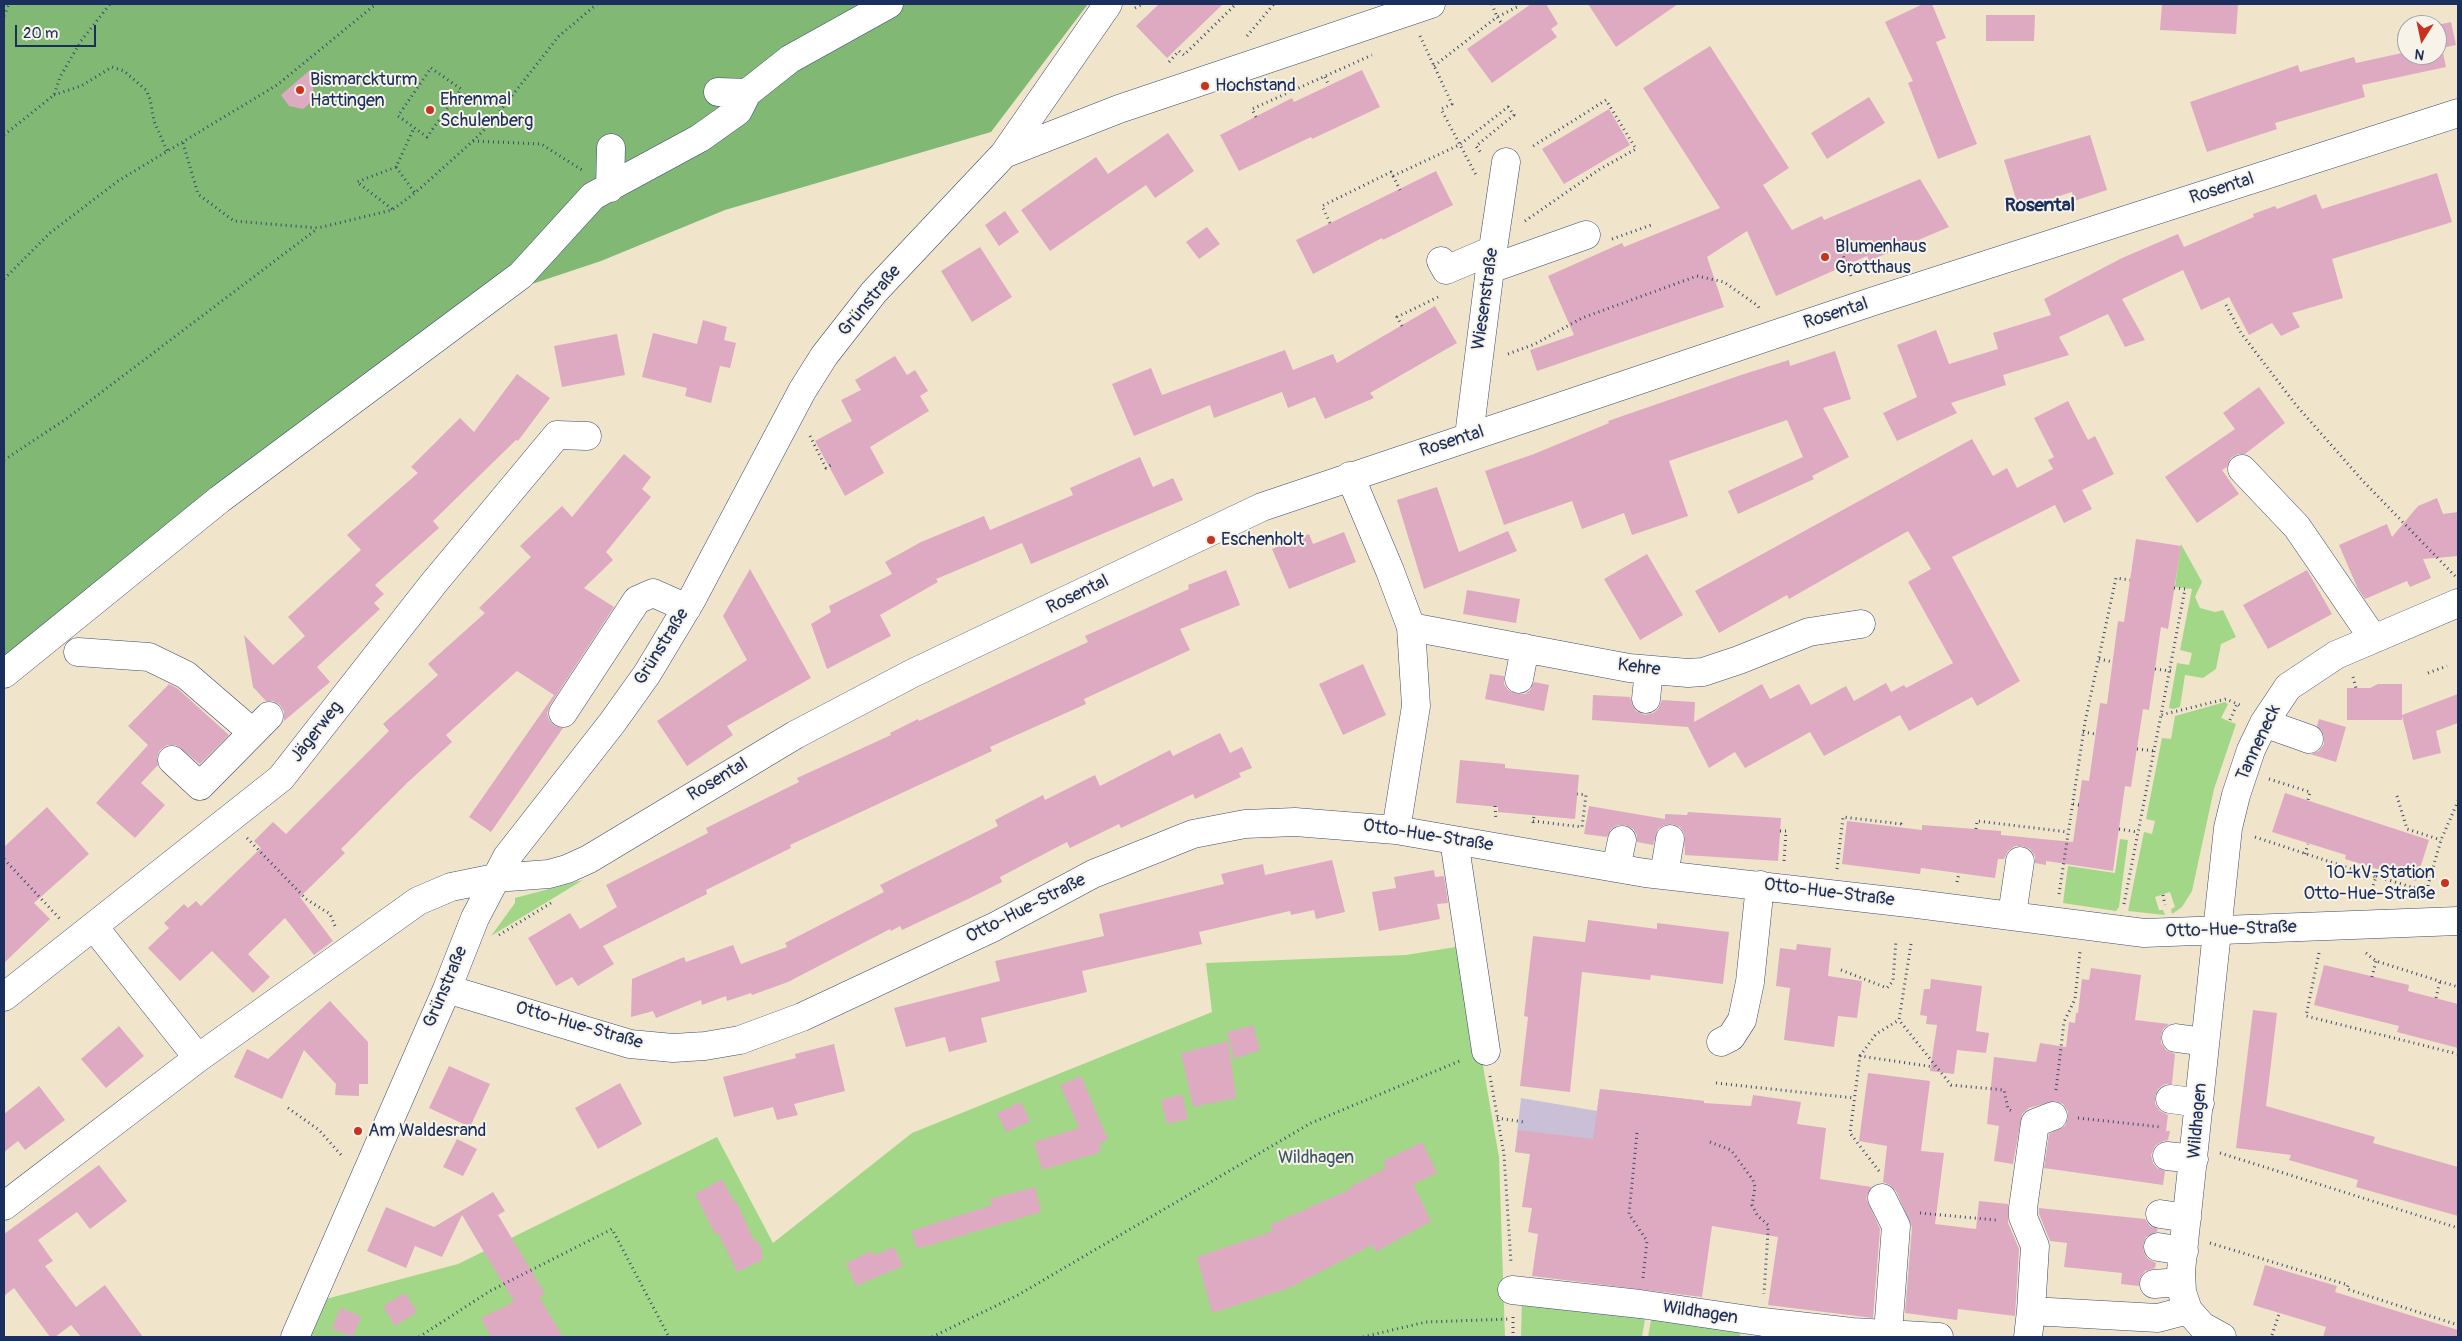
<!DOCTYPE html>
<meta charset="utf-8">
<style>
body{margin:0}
#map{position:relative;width:2462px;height:1341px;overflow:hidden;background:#f0e5cb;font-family:Pangolin,sans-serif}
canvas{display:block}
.frame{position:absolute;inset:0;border:5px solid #1b2f5e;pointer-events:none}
.north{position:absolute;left:2397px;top:15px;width:50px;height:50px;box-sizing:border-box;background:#f7f3e8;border:1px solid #9fa5b1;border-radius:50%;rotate:190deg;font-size:14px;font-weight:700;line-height:20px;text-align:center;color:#1b2f5e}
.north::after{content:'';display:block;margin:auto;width:18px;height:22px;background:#c8321e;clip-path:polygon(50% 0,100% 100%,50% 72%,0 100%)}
.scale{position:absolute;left:15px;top:25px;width:81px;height:22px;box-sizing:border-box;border:2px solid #1b2f5e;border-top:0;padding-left:6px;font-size:15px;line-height:18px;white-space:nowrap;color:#1b2f5e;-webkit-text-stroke:4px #f7f3e8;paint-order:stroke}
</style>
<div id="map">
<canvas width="2462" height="1341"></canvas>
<div class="frame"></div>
<div class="north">N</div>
<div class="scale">20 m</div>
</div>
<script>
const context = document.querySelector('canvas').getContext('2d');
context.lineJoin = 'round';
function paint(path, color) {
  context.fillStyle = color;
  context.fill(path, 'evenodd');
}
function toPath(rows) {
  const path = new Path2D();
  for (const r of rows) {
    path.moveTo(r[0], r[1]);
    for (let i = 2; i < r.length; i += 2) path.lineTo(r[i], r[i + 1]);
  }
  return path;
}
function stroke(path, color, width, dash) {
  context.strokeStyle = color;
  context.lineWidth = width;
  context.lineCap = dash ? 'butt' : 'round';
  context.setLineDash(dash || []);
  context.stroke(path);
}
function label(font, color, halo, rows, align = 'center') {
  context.font = font + ' Pangolin,sans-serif';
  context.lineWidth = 4;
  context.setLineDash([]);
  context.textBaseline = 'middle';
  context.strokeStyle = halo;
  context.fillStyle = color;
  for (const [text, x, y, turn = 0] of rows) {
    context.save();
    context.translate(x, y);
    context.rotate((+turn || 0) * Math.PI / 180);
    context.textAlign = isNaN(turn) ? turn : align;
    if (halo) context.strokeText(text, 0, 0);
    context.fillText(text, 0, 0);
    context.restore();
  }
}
paint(toPath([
 [1600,1089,1704,1101,1698,1152,1719,1176,1515,1152,1521,1098,1597,1111]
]), '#c9bfd7');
paint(toPath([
 [2181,544,2202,582,2195,597,2200,608,2215,612,2223,610,2236,637,2221,644,2216,669,2203,678,2185,675,2180,707,2173,709,2169,708,2177,663,2189,665,2192,653,2180,650,2192,589,2175,587],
 [2225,702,2228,704,2221,718,2236,724,2214,789,2192,891,2182,907,2172,914,2171,909,2175,907,2170,892,2155,897,2159,910,2163,910,2165,915,2128,911,2144,832,2152,834,2155,821,2146,819,2162,738,2171,739,2175,716],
 [2120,839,2128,840,2119,907,2116,911,2063,903,2068,866,2115,873],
 [583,880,491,936,515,903,515,898],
 [1462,946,1499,1157,1505,1337,305,1337,322,1300,458,1264,717,1137,773,1243,912,1133,1212,1012,1206,963,1406,955],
 [1522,1298,1646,1313,1642,1337,1521,1337],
 [1652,1314,1741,1327,1740,1337,1648,1337]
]), '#a2d787');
paint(toPath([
 [4,4,1088,4,991,132,725,210,601,261,478,302,4,665]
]), '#81b874');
paint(toPath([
 [1159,4,1223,4,1167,58,1136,26],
 [1531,4,1546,4,1558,24,1551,29,1557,37,1492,83,1467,49],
 [1588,4,1678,4,1616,47],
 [1923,4,1932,4,1946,38,1936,42,1977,144,1938,159,1908,83,1913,81,1885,22],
 [2162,4,2238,4,2236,34,2160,30],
 [1986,15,2035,15,2034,41,1986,41],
 [2451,22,2456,45,2442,48,2446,67,2362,85,2365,97,2275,123,2277,129,2207,152,2190,102,2298,65,2300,72,2354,57,2356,63,2402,53,2397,34,2407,31,2407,55,2437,55,2437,25],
 [1710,46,1789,168,1763,185,1792,230,1822,216,1824,220,1920,179,1949,227,1869,261,1867,256,1776,296,1747,231,1707,257,1724,307,1537,371,1530,350,1574,335,1548,276,1622,243,1624,247,1720,208,1643,88],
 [310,70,315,99,303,109,289,106,281,95],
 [1362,70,1380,107,1312,139,1311,137,1239,171,1220,135,1292,98,1294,102],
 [1869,97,1885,123,1827,159,1811,133],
 [1609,109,1630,145,1564,184,1542,149],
 [1168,133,1194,171,1155,198,1146,185,1050,251,1021,210,1096,157,1108,174],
 [2090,135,2107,190,2074,201,2072,192,2019,209,2004,160],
 [1436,171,1453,205,1383,240,1382,238,1313,274,1296,240],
 [2437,173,2452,222,2332,259,2343,298,2292,313,2300,327,2281,336,2272,323,2249,335,2229,297,2201,310,2183,270,2122,299,2145,340,2125,347,2108,314,2059,337,2069,355,2003,375,2006,385,1951,403,1957,413,1897,441,1883,413,1917,397,1897,345,1936,330,1949,364,1998,349,1993,333,2051,315,2044,299,2122,258,2178,234,2184,247,2254,217,2253,214,2275,206,2277,209,2316,194,2322,209],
 [1005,211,1019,232,999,246,985,225],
 [1207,227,1220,244,1199,259,1186,242],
 [980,247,1012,297,972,322,941,271],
 [1435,306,1457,343,1370,393,1374,398,1325,419,1315,397,1288,408,1282,392,1214,418,1210,405,1134,436,1112,384,1151,368,1162,395,1285,350,1293,370,1333,354,1337,363],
 [703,320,727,327,724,340,736,343,730,368,720,366,711,403,685,396,687,388,642,377,653,333,697,344],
 [617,334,625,375,562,387,554,346],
 [1835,351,1851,399,1823,408,1849,457,1812,476,1814,479,1738,514,1728,491,1803,457,1787,420,1669,461,1688,516,1632,535,1624,513,1582,529,1572,501,1504,525,1485,471,1534,454,1609,423,1608,421,1741,375,1789,360,1790,366],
 [895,356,907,375,915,370,928,391,920,396,929,411,870,447,884,473,845,496,815,441,852,421,841,400,861,390,855,380],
 [517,374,550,398,518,441,516,440,433,521,439,528,375,585,384,594,374,603,380,609,317,667,330,682,284,721,284,711,280,705,273,701,266,701,253,687,244,635,273,665,305,636,288,617,361,550,347,535,418,473,411,467,460,418,474,432],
 [2259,387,2285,423,2245,454,2238,454,2231,458,2227,467,2222,470,2239,494,2197,523,2165,477,2235,429,2223,413],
 [2068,401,2088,440,2095,436,2114,474,2082,490,2092,509,2064,523,2055,505,1952,557,2020,681,1977,706,1972,697,1909,731,1900,715,1824,756,1810,732,1745,768,1735,752,1709,768,1688,727,1592,720,1593,695,1630,697,1632,705,1636,711,1645,715,1653,713,1658,709,1662,700,1695,702,1694,722,1762,684,1770,699,1799,684,1811,705,1846,686,1854,701,1886,683,1891,692,1904,685,1906,688,1953,663,1908,582,1931,569,1908,531,1789,599,1787,595,1719,633,1695,591,1972,439,1993,476,2007,468,2017,488,2053,469,2048,460,2054,457,2034,418],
 [624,454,651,477,642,489,651,497,606,552,613,560,584,588,614,607,550,705,547,713,549,720,555,726,563,728,491,832,469,817,554,695,517,671,446,735,452,742,408,782,341,849,345,853,300,897,333,941,314,955,285,918,248,954,270,977,253,993,212,951,180,981,148,948,169,928,164,923,184,904,188,908,196,901,201,906,261,848,254,841,273,822,286,834,389,731,383,724,438,675,428,664,485,613,479,608,531,557,520,546,562,506,572,517],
 [1140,457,1153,487,1173,478,1183,500,1031,564,1022,543,936,579,938,582,880,615,891,636,827,669,811,624,831,612,829,606,892,574,885,562,921,542,984,516,990,530,1073,495,1070,488],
 [1437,487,1459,552,1508,531,1517,551,1424,589,1397,500],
 [2437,498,2443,514,2458,512,2458,556,2423,559,2431,578,2410,587,2407,581,2365,599,2358,589,2339,545,2387,524,2392,537,2418,506],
 [1344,532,1356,562,1289,589,1272,549,1309,534,1313,544],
 [2136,539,2181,546,2168,629,2161,627,2149,710,2143,709,2131,787,2125,786,2113,871,2046,861,2046,865,2035,863,2035,856,2030,849,2022,846,2015,846,2008,851,2004,859,1998,859,1995,878,1921,868,1920,874,1842,864,1847,821,1922,830,1922,825,2001,831,2001,835,2073,842,2082,780,2089,781,2100,703,2107,704,2118,621,2124,622],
 [1647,554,1683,615,1640,640,1604,579],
 [750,569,811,678,727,726,733,735,687,766,657,721,747,660,723,616],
 [1226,570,1240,605,1180,629,1190,650,1084,699,1086,704,990,747,992,751,790,845,791,848,706,890,707,894,603,946,614,964,578,986,572,977,556,986,528,938,570,913,580,929,617,907,606,885,708,833,706,828,799,782,797,778,891,735,890,733,918,719,919,721,1088,642,1085,636,1189,589,1188,585],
 [2307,570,2332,614,2268,649,2243,605],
 [1467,590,1520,599,1516,623,1463,614],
 [1363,664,1386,715,1343,735,1319,684],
 [1490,674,1504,676,1504,684,1508,690,1517,694,1525,694,1530,690,1534,682,1549,685,1544,711,1485,699],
 [169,684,177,688,229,735,200,764,176,745,167,745,160,750,157,757,158,765,141,783,165,805,135,838,96,803,148,745,128,726],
 [2378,684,2402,684,2402,715,2458,694,2458,723,2436,731,2441,753,2413,760,2402,716,2402,720,2347,720,2347,688,2370,688],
 [2319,719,2346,727,2336,762,2310,754,2319,751,2324,744,2324,736,2317,726],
 [1220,733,1230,753,1242,747,1252,768,1239,773,1241,777,1195,799,1193,794,1121,828,1119,824,1070,848,1067,842,1000,877,1002,882,968,899,902,930,900,926,891,931,890,929,788,982,752,995,751,993,727,1001,726,996,702,1005,701,1000,656,1018,653,1011,631,1017,632,979,684,957,686,962,733,945,741,964,787,947,785,943,884,892,880,885,998,826,995,820,1043,795,1045,800,1095,775,1100,786,1170,750,1173,756],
 [1460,760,1505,764,1505,768,1579,775,1575,819,1498,812,1498,807,1456,803],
 [2285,793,2429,840,2416,881,2345,859,2346,855,2272,832],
 [1589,806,1665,819,1665,814,1687,815,1688,812,1781,818,1778,861,1685,855,1684,833,1680,827,1672,824,1664,825,1658,829,1653,845,1637,842,1637,835,1633,829,1625,825,1618,825,1611,829,1607,837,1584,834],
 [47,807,89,854,34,903,50,919,4,963,4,847],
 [1332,860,1345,912,1316,919,1314,910,1291,915,1290,911,1199,932,1202,944,1082,971,1087,992,981,1018,987,1042,949,1052,945,1037,906,1047,894,1008,1000,981,995,961,1104,936,1099,914,1224,884,1221,874,1263,864,1265,875],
 [1434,870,1435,877,1444,876,1448,903,1437,904,1440,919,1379,931,1372,892,1396,888,1394,877],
 [1588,920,1657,929,1657,923,1729,932,1723,984,1651,975,1650,980,1582,972,1570,1092,1520,1086,1528,1017,1524,1016,1533,936,1585,942],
 [1797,944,1831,948,1828,976,1862,981,1857,1018,1838,1016,1834,1047,1784,1040,1790,988,1776,986,1780,948,1796,950],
 [2324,965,2409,985,2408,991,2458,1004,2458,1048,2397,1032,2399,1026,2314,1005],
 [2091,968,2141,975,2135,1020,2169,1024,2163,1029,2161,1036,2161,1043,2166,1050,2175,1054,2172,1084,2165,1084,2158,1089,2155,1097,2155,1104,2160,1111,2168,1115,2166,1131,2170,1131,2168,1140,2161,1142,2155,1146,2151,1155,2153,1163,2157,1168,2165,1171,2163,1185,2044,1168,2049,1134,2065,1126,2068,1118,2068,1111,2063,1104,2055,1101,2029,1108,2022,1114,2013,1164,1994,1161,1999,1126,1987,1124,1994,1057,2036,1062,2040,1043,2066,1047,2069,1022,2075,1023,2076,1013,2078,1013,2082,979,2089,980],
 [1931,979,1982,986,1976,1031,1989,1033,1986,1053,1957,1050,1954,1074,1930,1071,1937,1025,1926,1024,1927,1016,1920,1015,1924,989,1930,989],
 [330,1001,368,1042,368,1084,359,1084,359,1096,335,1095,336,1084,304,1050,282,1099,234,1077,247,1049,268,1059],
 [2253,1010,2277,1013,2266,1106,2375,1137,2373,1143,2458,1167,2458,1216,2356,1187,2358,1180,2289,1160,2291,1155,2236,1148],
 [1253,1025,1260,1050,1234,1059,1227,1032],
 [119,1026,144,1056,106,1088,81,1059],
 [1228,1041,1236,1098,1193,1107,1181,1053],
 [834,1044,845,1091,794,1104,798,1115,777,1120,773,1107,734,1117,723,1077,796,1058,795,1054],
 [449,1066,490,1084,470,1127,429,1108],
 [1868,1073,1930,1081,1921,1151,1944,1153,1935,1224,1976,1229,1979,1201,2008,1204,2008,1223,2019,1249,2015,1316,1958,1309,1957,1320,1905,1313,1912,1227,1896,1191,1890,1185,1883,1182,1887,1146,1859,1141],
 [1081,1076,1108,1140,1101,1142,1102,1144,1099,1145,1101,1152,1042,1170,1034,1142,1079,1128,1060,1085],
 [620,1083,642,1124,598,1149,575,1108],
 [39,1086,65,1120,25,1150,18,1141,4,1152,4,1114],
 [1600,1089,1704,1101,1704,1103,1751,1106,1753,1095,1801,1102,1797,1124,1826,1128,1820,1179,1872,1187,1866,1198,1880,1229,1873,1318,1768,1305,1778,1237,1712,1226,1702,1297,1532,1276,1538,1234,1528,1232,1532,1208,1522,1207,1530,1154,1515,1152,1518,1130,1593,1139],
 [1182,1094,1188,1119,1167,1124,1161,1100],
 [1021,1102,1030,1121,1006,1132,997,1113],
 [457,1139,477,1149,463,1176,443,1167],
 [1422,1142,1437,1173,1413,1184,1431,1221,1376,1252,1372,1245,1289,1288,1212,1313,1197,1257,1273,1231,1270,1225,1351,1189,1350,1187,1386,1168,1383,1161],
 [99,1165,127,1201,90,1229,77,1212,38,1240,53,1261,45,1266,76,1307,105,1285,143,1337,81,1337,71,1325,55,1337,50,1337,14,1288,4,1296,4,1234],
 [722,1179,734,1202,736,1201,754,1241,757,1240,762,1251,762,1260,737,1272,718,1233,715,1234,695,1194],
 [1035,1187,1041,1212,917,1249,911,1231,992,1205,990,1199],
 [493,1192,505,1211,498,1215,545,1294,539,1297,563,1337,491,1337,481,1318,514,1302,462,1215,442,1257,415,1246,406,1268,367,1251,386,1207,434,1227],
 [2039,1208,2145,1219,2150,1226,2158,1229,2157,1232,2146,1237,2143,1245,2144,1253,2148,1259,2156,1263,2155,1268,2145,1271,2140,1278,2139,1286,2121,1284,2122,1273,2064,1267,2067,1243,2050,1241,2039,1214],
 [894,1247,903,1266,856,1286,846,1263,871,1251,874,1255],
 [2265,1265,2337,1286,2335,1292,2458,1330,2458,1337,2323,1337,2326,1327,2253,1305],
 [405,1293,417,1312,395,1326,383,1306],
 [340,1308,361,1316,353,1337,332,1329]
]), '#deaac2');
const minor = toPath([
 [718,92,747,93],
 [1004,154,1119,109,1431,4],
 [610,188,611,148],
 [1441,261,1446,270,1493,250],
 [1490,269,1586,235],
 [1469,436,1490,269,1506,162],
 [2242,469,2297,527,2373,638],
 [1350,476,1390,571,1411,627,1416,706,1396,830],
 [1411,627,1629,668,1688,673,1703,672,1739,660,1809,632,1861,624],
 [78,652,149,657,186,675,252,732],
 [4,674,220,499,521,275,593,196,700,138,738,111,747,93,790,59,889,4],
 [1519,679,1525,648],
 [1646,699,1649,670],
 [563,713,637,600,653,593,687,608],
 [2264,723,2309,739],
 [172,760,200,786,269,716],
 [1454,840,1486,1051],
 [1616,868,1622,840],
 [1664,875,1670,839],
 [2012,915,2020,861],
 [94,927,198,1058],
 [447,989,630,1044,673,1048,705,1046,740,1040,802,1017,994,927,1093,874,1193,834,1245,824,1295,822,1396,830,1645,873,1917,904,2144,933,2458,921],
 [4,997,281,778,433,584,557,435,587,436],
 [2176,1038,2205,1042],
 [1721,1042,1731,1037,1742,1020,1750,982,1760,885],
 [2170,1099,2200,1103],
 [2167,1156,2194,1159],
 [1882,1198,1896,1226,1888,1333],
 [4,1206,198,1058,418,901,451,887,495,878,549,874,567,869,589,859,795,735,913,673,1262,507,1874,301,2458,113],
 [2160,1214,2187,1218],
 [2158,1247,2184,1251],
 [2154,1284,2181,1282],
 [1512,1290,1640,1304,1763,1322,1852,1332,1939,1337],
 [2031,1311,2035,1246,2023,1217,2023,1208,2035,1123,2053,1116],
 [295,1337,447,989,475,918,507,857,612,723,647,674,692,599,802,391,824,356,874,292,1004,154,1108,4],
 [2028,1337,2031,1311,2158,1318,2188,1310],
 [2222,1337,2202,1326,2188,1310,2182,1292,2181,1271,2228,828,2236,795,2251,750,2264,723,2288,687,2336,655,2458,603]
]);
stroke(minor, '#3b4a6e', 29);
stroke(toPath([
 [1492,4,1497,17,1519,6,1518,4],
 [1135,8,1143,4],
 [4,16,9,4],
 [1247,36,1274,4],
 [1420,36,1452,104,1441,109,1476,175],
 [1169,62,1179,51,1184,55,1236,4],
 [1434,66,1497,17,1502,24],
 [431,68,461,89,427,137,398,116,431,68],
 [1325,77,1329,86],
 [54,95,81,86,112,67,124,71,146,90,150,99,154,121,168,153],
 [1256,117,1252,109,1372,55],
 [4,135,54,95,60,77,81,41,110,4],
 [473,141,541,144,582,170],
 [183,143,198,194,234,221,318,228,392,210,415,193,473,141,489,125,559,36,597,4],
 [396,167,415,193],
 [1393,176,1400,190],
 [392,209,357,182,396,167,414,128],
 [1525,221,1600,169,1636,149,1606,100,1530,148],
 [1330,223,1322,206,1391,172,1393,176,1459,145,1508,107,1514,115,1476,146,1481,153],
 [1612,239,1654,224],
 [1841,250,1838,244,1843,241],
 [1838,251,1841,250,1852,279],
 [4,279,50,233,118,181,277,85,376,4],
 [2226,305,2241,333,2296,405,2363,481,2456,577],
 [1402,326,1397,317,1438,297],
 [1508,354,1535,344,1582,318,1697,276,1724,282,1758,306,1760,310],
 [810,436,826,468,831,465],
 [4,460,66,419,317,229],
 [2174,588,2185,589,2161,715,2226,699,2242,706],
 [2099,659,2113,662],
 [2155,669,2171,671],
 [2428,673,2447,666],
 [2353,677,2356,688],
 [2230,720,2237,704],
 [2083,732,2095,734],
 [2137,749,2155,751],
 [2269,779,2310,792,2308,800],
 [2397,796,2407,829,2441,840],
 [2073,804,2079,805],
 [1495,806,1496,820],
 [1533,821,1582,827,1586,795,1577,794],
 [1533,823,1534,816],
 [1976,829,1977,821,2068,832],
 [2119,829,2137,832],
 [1780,831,1786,831,1784,862],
 [2255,837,2376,877,2369,898],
 [247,838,306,899,330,914,335,926],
 [2305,854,2308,844],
 [4,859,60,919],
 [1837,869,1843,817,1901,824,1901,827],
 [2376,876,2414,888,2428,885],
 [2376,876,2378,870],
 [1957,882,1959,873],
 [2059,894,2085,722,2116,578,2130,580],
 [2163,895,2165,905],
 [2428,896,2428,885,2441,840,2458,801],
 [2124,904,2161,715],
 [499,935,551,903],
 [1911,944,1899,1020,1951,1085,2004,1090,2008,1109,2012,1111],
 [2319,953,2306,1016,2458,1054],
 [2366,953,2376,961,2458,987],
 [1841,970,1887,988,1893,981,1896,940],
 [2372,977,2376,961],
 [2436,998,2440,981],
 [1860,1056,1876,1034,1899,1020],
 [1490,1076,1504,1154,1511,1263],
 [1716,1083,1854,1098],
 [2056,1090,2064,1022,2075,999,2080,952],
 [288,1108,319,1130,343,1157],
 [1497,1118,1524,1122],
 [2078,1118,2161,1127],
 [1637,1133,1629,1214,1647,1241,1643,1278],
 [1710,1142,1731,1150,1753,1180,1755,1187,1752,1205,1757,1215,1768,1225,1768,1232,1764,1294],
 [2220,1153,2458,1228],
 [1879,1171,1850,1133,1860,1056,1934,1067],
 [1920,1213,1996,1220],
 [2210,1243,2348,1285,2347,1289,2458,1325],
 [1513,1317,1513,1337],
 [2272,1335,2279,1314],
 [419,1337,490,1291,612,1229,669,1337],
 [932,1337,1018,1295,1311,1123,1462,1060],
 [1363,1337,1426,1322,1510,1319]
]), '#3b4a6e', 3, [1, 4]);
stroke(minor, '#fff', 28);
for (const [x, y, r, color] of [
 [1205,86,5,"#c8321e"],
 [300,90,5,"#c8321e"],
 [430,110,5,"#c8321e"],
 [1825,257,5,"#c8321e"],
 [1211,540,5,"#c8321e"],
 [2445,883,5,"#c8321e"],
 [358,1131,5,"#c8321e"]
]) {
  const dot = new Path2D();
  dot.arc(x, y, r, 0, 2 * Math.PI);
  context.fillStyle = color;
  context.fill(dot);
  stroke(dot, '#f7f3e8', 2);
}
label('18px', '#1b2f5e', '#f7f3e8', [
 ["Bismarckturm",310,80],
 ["Hattingen",310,101],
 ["Hochstand",1215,86],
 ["Ehrenmal",440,100],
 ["Schulenberg",440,121],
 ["Blumenhaus",1835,247],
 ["Grotthaus",1835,268],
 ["Eschenholt",1221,540],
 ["10-kV-Station",2435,873,"right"],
 ["Otto-Hue-Straße",2435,894,"right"],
 ["Am Waldesrand",368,1131]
], 'left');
label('18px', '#1b2f5e', '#f7f3e8', [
 ["Rosental",2222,189,-18],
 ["Wiesenstraße",1486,299,-82],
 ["Grünstraße",870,301,-50],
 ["Rosental",1836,314,-18],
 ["Rosental",1452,442,-18],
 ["Rosental",1078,595,-26],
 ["Grünstraße",662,647,-58],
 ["Kehre",1639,668,7],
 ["Jägerweg",317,732,-52],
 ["Tanneneck",2259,743,-65],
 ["Rosental",718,780,-31],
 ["Otto-Hue-Straße",1428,836,9],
 ["Otto-Hue-Straße",1829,893,7],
 ["Otto-Hue-Straße",1026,909,-27],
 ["Otto-Hue-Straße",2231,930,-2],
 ["Grünstraße",446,987,-67],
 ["Otto-Hue-Straße",579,1026,16],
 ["Wildhagen",2198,1121,-85],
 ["Wildhagen",1700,1313,9]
]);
label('18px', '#3d5968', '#f7f3e8', [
 ["Wildhagen",1316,1158]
]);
label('bold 19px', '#1b2f5e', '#f7f3e8', [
 ["Rosental",2040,206]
]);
</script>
